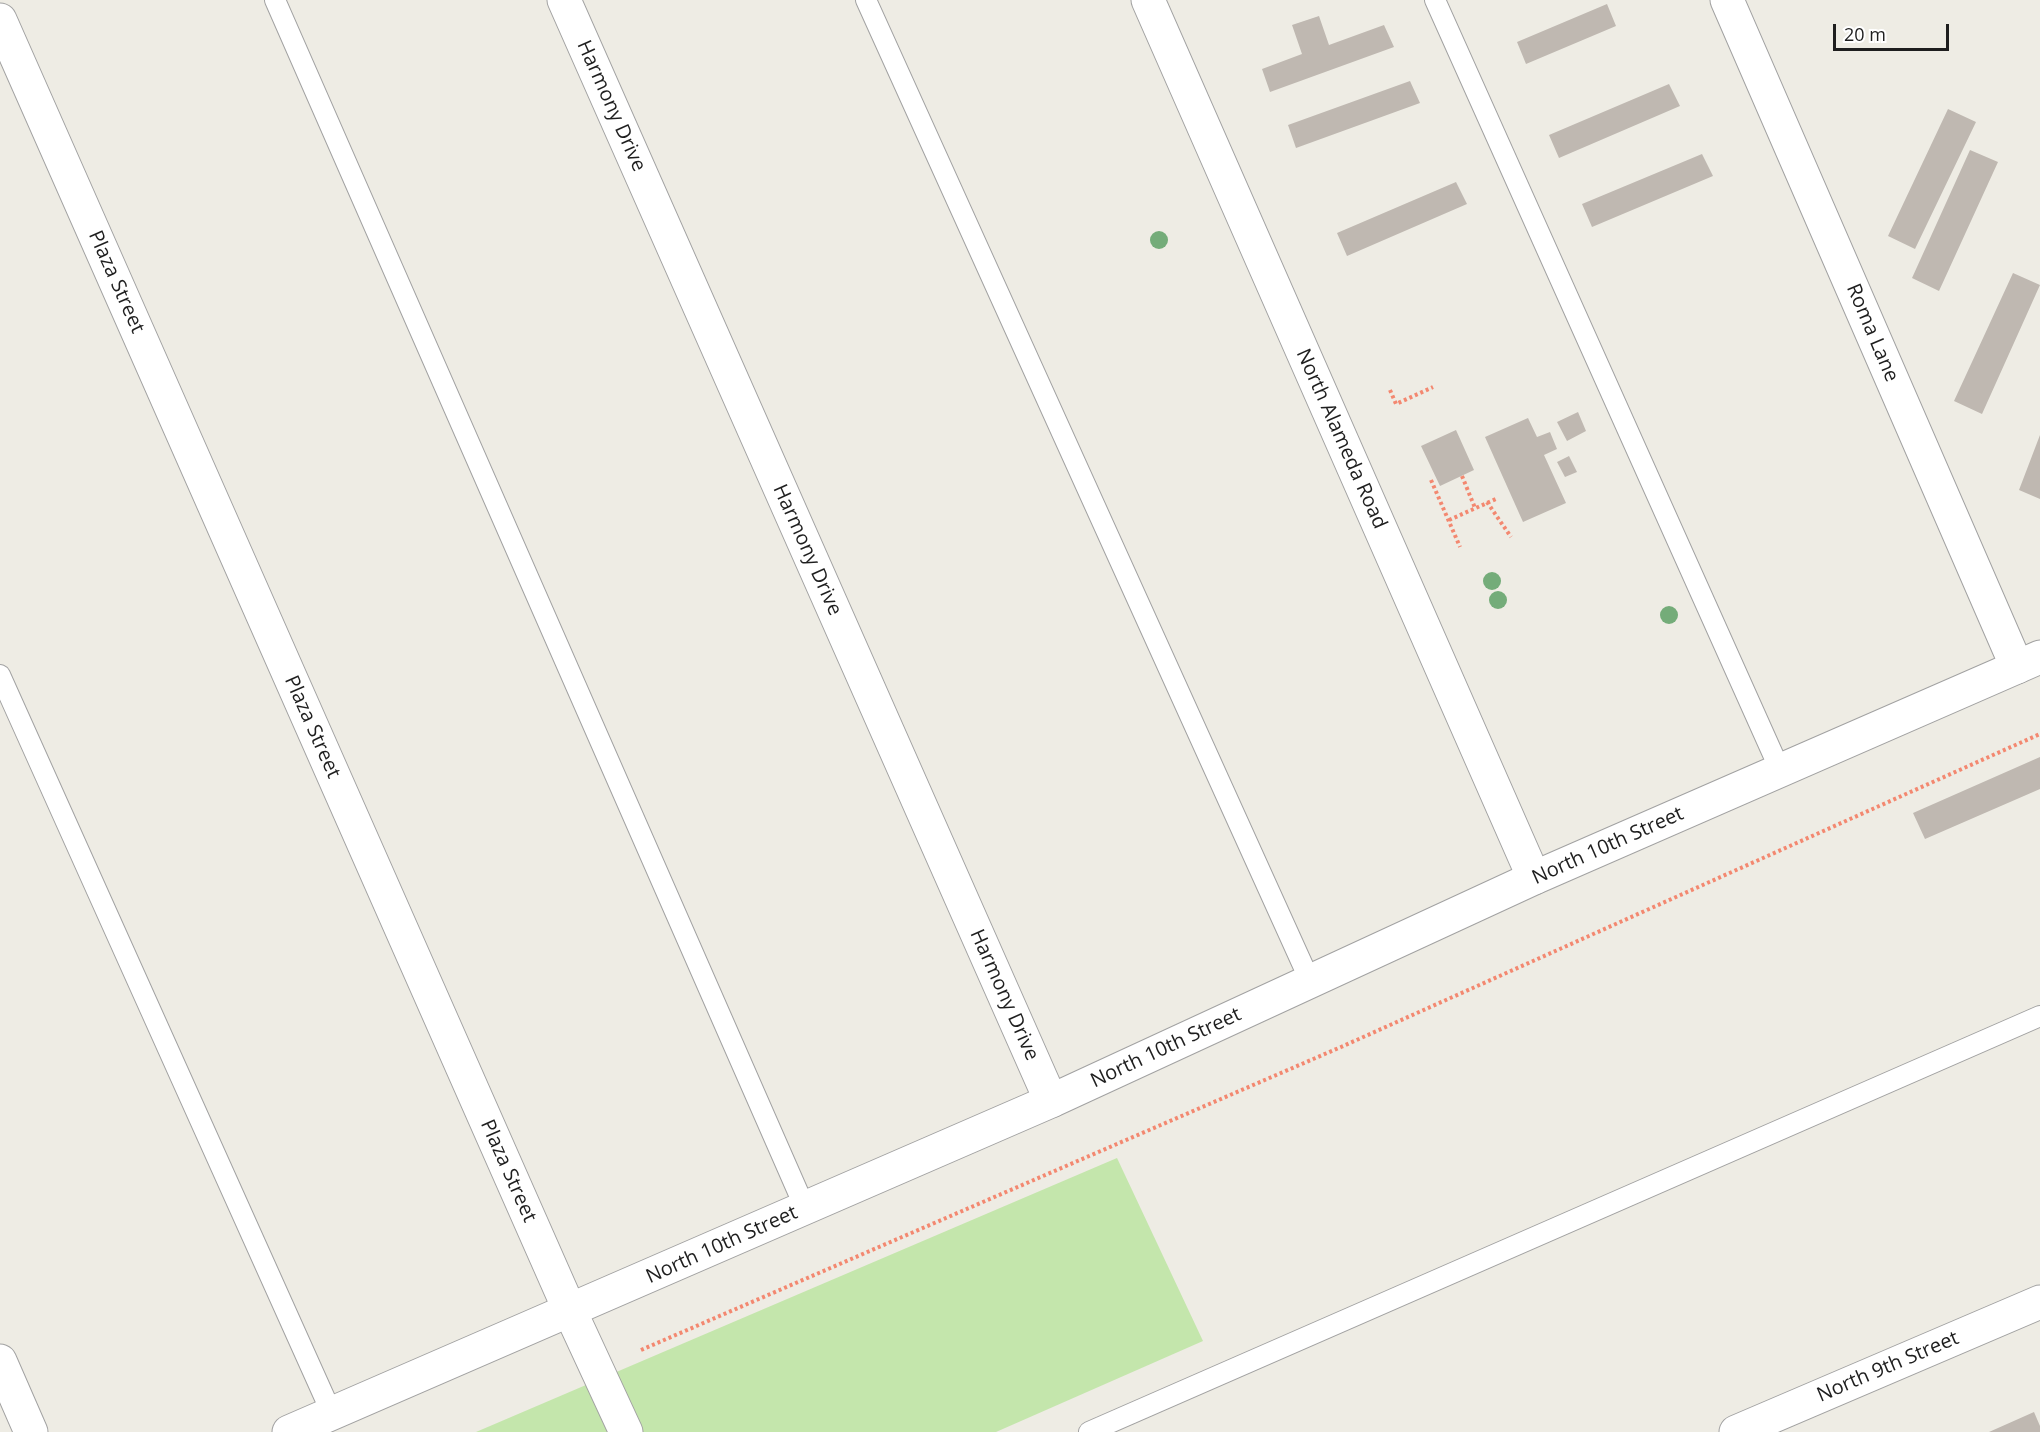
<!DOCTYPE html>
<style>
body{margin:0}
#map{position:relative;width:2040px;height:1432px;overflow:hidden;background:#eeece4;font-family:"Open Sans",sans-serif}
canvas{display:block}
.scale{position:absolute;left:1833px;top:24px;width:116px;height:27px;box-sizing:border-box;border:3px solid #1e1e1e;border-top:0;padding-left:8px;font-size:18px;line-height:21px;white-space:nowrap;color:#1e1e1e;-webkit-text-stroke:4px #fff;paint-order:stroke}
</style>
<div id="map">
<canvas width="2040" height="1432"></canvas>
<div class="scale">20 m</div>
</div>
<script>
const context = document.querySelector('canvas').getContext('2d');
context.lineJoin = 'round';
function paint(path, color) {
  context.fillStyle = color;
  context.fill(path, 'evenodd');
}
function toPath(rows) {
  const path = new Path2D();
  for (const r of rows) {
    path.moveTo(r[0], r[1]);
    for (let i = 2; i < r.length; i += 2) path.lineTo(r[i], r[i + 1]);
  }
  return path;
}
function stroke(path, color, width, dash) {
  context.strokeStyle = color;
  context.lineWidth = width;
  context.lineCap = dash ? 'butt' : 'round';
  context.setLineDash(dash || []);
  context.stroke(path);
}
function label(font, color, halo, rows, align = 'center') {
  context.font = font + ' "Open Sans",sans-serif';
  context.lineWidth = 4.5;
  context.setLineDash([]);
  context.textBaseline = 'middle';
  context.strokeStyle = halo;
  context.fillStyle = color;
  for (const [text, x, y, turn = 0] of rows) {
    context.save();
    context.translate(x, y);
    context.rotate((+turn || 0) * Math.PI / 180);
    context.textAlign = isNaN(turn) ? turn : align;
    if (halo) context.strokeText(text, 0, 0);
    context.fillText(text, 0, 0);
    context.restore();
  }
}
paint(toPath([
 [1117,1158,1203,1341,996,1432,476,1432]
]), '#c4e6ac');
paint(toPath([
 [1607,4,1616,26,1526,64,1517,42],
 [1319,16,1329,45,1384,25,1394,47,1270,92,1262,69,1302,54,1292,25],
 [1410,81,1420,103,1296,148,1288,125],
 [1669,84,1680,106,1559,158,1549,135],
 [1948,109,1976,122,1915,249,1888,236],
 [1970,150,1998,162,1939,291,1912,278],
 [1702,154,1713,176,1592,227,1582,204],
 [1456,182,1467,204,1347,256,1337,233],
 [2013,273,2040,285,1982,414,1954,401],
 [1578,412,1586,431,1567,441,1557,422],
 [1528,418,1537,437,1550,432,1557,449,1544,455,1566,503,1523,522,1485,437],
 [1456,430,1474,470,1440,486,1421,446],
 [2040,435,2040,499,2019,490],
 [1569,456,1577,472,1565,477,1557,462],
 [2040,757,2040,789,1925,839,1913,813],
 [2034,1412,2040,1426,2040,1432,1989,1432]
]), '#bfb8b1');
const service = toPath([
 [275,0,805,1208],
 [866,0,1310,981],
 [1435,0,1780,770],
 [0,675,332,1414],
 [1089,1432,2040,1016]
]);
const minor = toPath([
 [564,0,1051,1101],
 [1148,0,1534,878],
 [1727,0,2017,667],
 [0,20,570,1311,626,1432],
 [0,1361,31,1432],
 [1736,1432,2040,1302]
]);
const tertiary = toPath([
 [289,1432,1051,1101,1534,878,2040,657]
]);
stroke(service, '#a2a2a2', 22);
stroke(minor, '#a2a2a2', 35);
stroke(tertiary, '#a2a2a2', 35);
stroke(toPath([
 [1390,390,1396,404,1433,387],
 [1462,476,1475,508],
 [1431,480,1460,547],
 [1487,502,1511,537],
 [1449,520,1496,499],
 [641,1350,1341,1047,2040,734]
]), '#f38870', 4, [3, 3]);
stroke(service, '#fff', 20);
stroke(minor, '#fff', 33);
stroke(tertiary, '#fff', 33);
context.fillStyle = '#74ac79';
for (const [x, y] of [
 [1159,240],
 [1492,581],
 [1498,600],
 [1669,615]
]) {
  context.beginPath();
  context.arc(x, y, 9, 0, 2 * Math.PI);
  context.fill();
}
label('20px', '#1e1e1e', '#fff', [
 ["Harmony Drive",611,106,66],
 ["Plaza Street",116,282,66],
 ["Roma Lane",1872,333,67],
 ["North Alameda Road",1341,439,66],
 ["Harmony Drive",807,550,66],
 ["Plaza Street",312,727,66],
 ["North 10th Street",1608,846,-24],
 ["Harmony Drive",1004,995,66],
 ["North 10th Street",1166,1048,-25],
 ["Plaza Street",508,1171,66],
 ["North 10th Street",722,1245,-24],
 ["North 9th Street",1888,1367,-23]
]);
</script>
